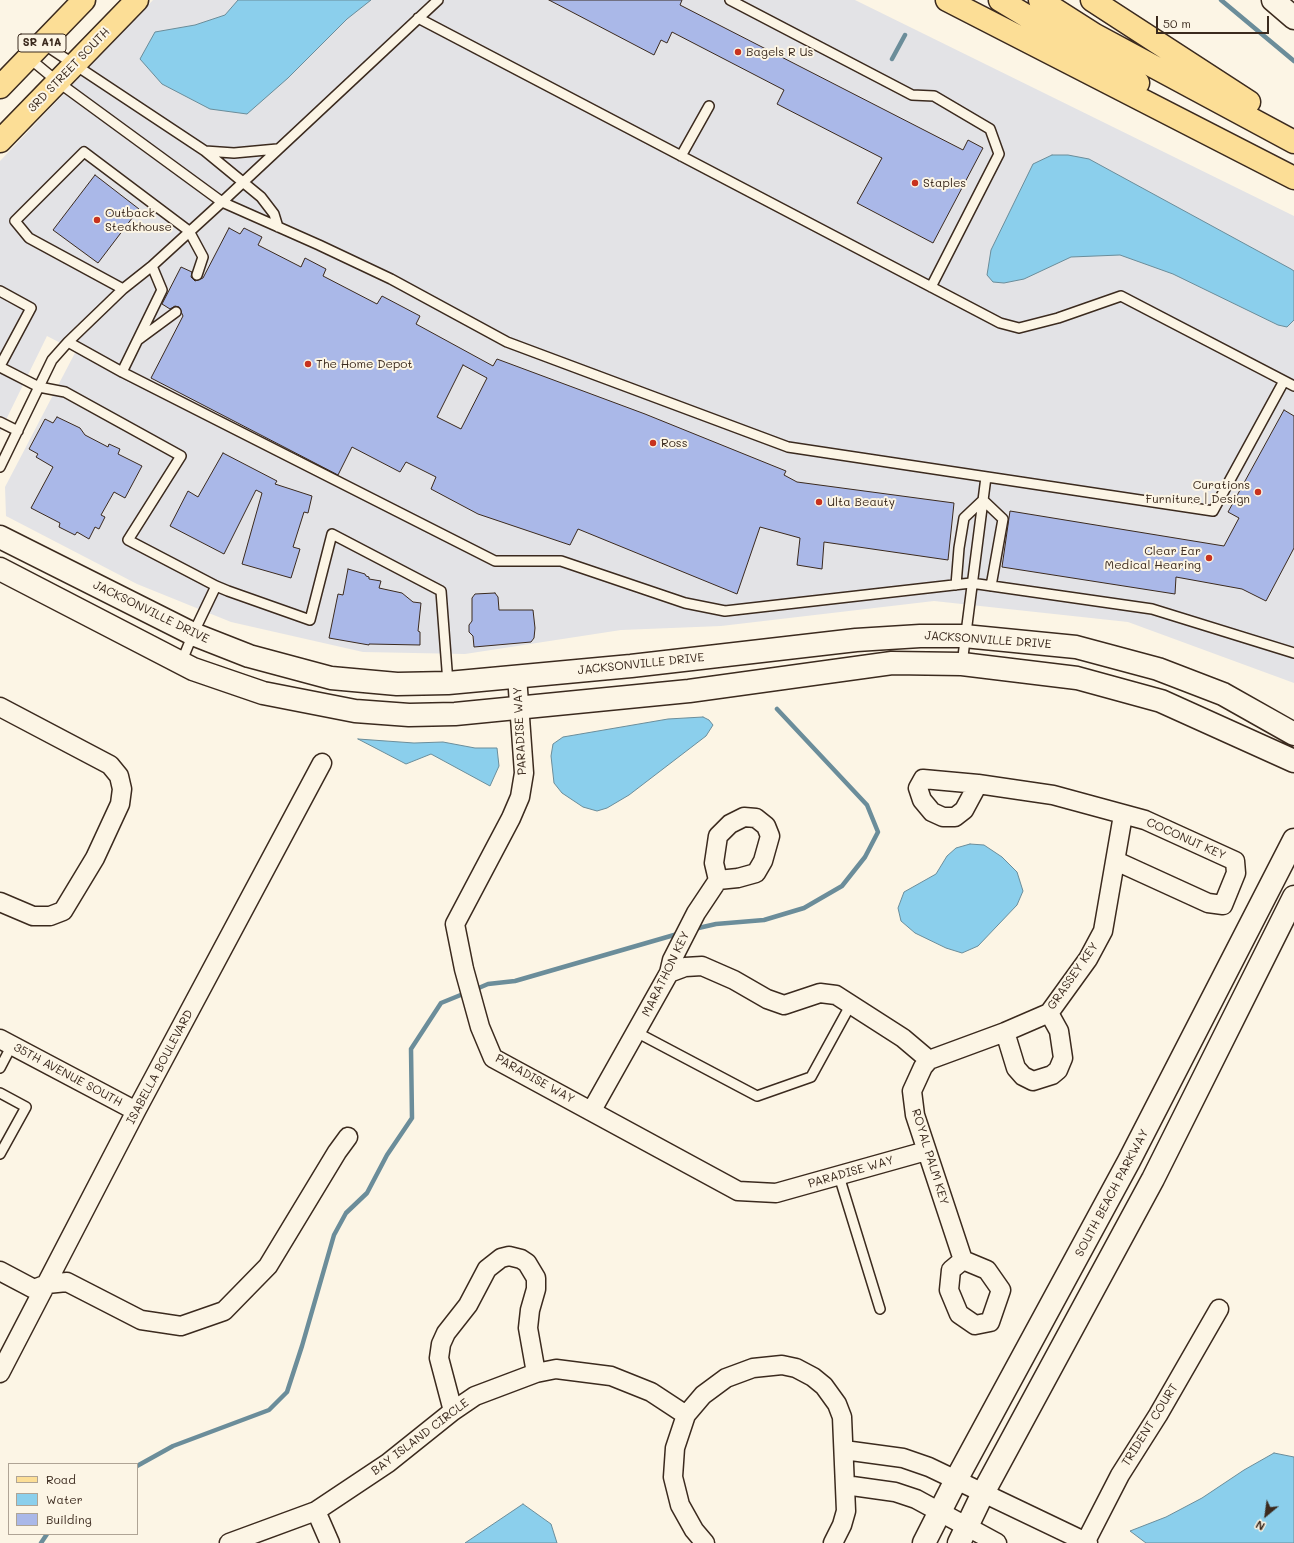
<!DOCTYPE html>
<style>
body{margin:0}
#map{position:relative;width:1294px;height:1543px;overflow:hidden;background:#fcf5e5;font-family:Mali,sans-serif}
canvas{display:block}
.legend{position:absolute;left:8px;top:1463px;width:130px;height:72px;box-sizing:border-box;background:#fcf5e5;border:1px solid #afa495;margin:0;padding:5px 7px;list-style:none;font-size:12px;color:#3b2a1e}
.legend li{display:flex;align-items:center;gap:8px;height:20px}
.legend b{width:20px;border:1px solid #afa495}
.north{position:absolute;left:1246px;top:1495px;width:40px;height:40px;-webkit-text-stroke:3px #fcf5e5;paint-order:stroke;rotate:209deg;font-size:11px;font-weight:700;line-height:16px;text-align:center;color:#3b2a1e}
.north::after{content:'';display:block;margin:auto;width:14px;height:18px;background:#3b2a1e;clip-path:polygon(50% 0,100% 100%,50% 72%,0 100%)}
.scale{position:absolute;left:1156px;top:16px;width:113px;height:18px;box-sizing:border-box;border:2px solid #3b2a1e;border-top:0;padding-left:5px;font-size:12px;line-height:14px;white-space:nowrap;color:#3b2a1e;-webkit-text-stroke:3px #fcf5e5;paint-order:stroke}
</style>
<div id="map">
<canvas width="1294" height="1543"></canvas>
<ul class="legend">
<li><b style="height:5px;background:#fcde96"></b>Road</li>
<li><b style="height:11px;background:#8bcfec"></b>Water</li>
<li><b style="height:11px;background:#aab8e8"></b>Building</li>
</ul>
<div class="north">N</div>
<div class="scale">50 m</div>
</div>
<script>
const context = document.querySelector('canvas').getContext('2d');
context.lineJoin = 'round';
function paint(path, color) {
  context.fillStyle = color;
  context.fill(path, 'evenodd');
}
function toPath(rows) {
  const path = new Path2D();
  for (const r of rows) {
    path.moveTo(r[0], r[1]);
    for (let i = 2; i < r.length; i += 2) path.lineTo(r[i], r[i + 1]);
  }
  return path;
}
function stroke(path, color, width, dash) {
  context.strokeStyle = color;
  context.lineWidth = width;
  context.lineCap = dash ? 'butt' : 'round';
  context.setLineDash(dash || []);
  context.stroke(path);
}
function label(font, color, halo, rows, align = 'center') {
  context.font = font + ' Mali,sans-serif';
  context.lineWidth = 4;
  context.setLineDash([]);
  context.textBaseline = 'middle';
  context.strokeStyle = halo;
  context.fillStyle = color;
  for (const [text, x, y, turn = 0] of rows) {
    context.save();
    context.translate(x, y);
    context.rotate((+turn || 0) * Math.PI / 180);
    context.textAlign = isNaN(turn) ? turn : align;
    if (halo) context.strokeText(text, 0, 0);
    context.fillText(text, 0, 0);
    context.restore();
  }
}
paint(toPath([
 [153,0,855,0,1294,216,1294,683,1128,622,934,601,721,626,621,630,465,654,363,652,231,622,137,584,6,516,5,487,76,351,47,336,0,432,0,161]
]), '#e3e3e6');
const water = toPath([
 [238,0,371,0,347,19,288,78,247,114,210,109,162,84,140,59,155,32,195,25,225,15,238,0],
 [1052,155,1068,155,1089,159,1291,269,1294,271,1294,320,1287,327,1278,325,1173,274,1120,255,1071,257,1024,279,1004,283,993,282,987,275,991,250,1033,164,1052,155],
 [703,717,709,720,713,725,706,736,629,795,607,808,597,811,583,807,562,793,554,783,551,756,553,744,563,737,668,719,703,717],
 [358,739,414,743,443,742,475,748,497,748,499,766,490,786,431,754,406,764,358,739],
 [970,844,984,845,1002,857,1017,872,1023,891,1017,905,978,946,962,953,946,948,915,933,901,921,898,908,904,892,936,874,947,856,956,848,970,844],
 [1274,1453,1294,1457,1294,1543,1146,1543,1130,1531,1166,1517,1202,1498,1244,1470,1274,1453],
 [523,1504,551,1524,557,1543,465,1543,523,1504]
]);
paint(water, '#8bcfec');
stroke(water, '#6b8d9a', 1);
stroke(toPath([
 [1221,0,1294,61],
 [892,59,905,35],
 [694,929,716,924,764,920,804,908,842,886,865,857,878,832,867,805,777,709],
 [474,990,488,984,515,981,681,933],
 [137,1466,173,1446,269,1410,287,1392,302,1346,334,1235,346,1213,367,1193,387,1155,412,1118,411,1049,441,1003,468,992],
 [41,1543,47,1534]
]), '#6b8d9a', 4.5);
const building = toPath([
 [549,0,682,0,680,5,963,150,968,140,983,148,933,243,857,203,882,158,777,104,784,90,672,32,667,43,661,40,654,55,549,0],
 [95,175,139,209,98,263,53,230,95,175],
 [229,228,240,234,244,228,262,237,258,245,301,267,305,258,326,269,323,276,377,304,382,296,420,316,416,324,493,366,497,359,645,414,786,471,784,475,797,482,954,503,948,560,824,542,822,569,797,565,800,538,760,527,737,594,578,529,570,545,478,514,431,489,436,477,406,462,400,472,352,447,338,475,151,378,183,316,179,307,175,306,170,309,162,304,181,267,192,272,191,277,195,281,203,278,229,228],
 [463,365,487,378,461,429,437,417,463,365],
 [1284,410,1294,416,1294,548,1266,601,1242,589,1176,577,1175,594,1002,567,1010,511,1224,546,1239,518,1228,512,1284,410],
 [57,417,80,428,85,435,108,447,109,444,120,449,118,454,142,466,125,498,114,492,101,515,105,517,99,529,95,527,89,539,77,532,75,535,59,527,60,523,31,508,53,467,36,457,38,454,29,449,45,419,53,423,57,417],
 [223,453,277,481,275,484,312,496,308,513,304,512,293,547,300,549,291,578,242,564,262,493,256,490,224,554,170,526,188,491,198,497,223,453],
 [348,569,365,574,366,576,369,577,369,579,381,581,379,588,402,593,413,602,421,603,418,631,420,632,420,645,369,644,369,645,329,638,338,594,343,595,348,569],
 [495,593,498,597,499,610,533,610,535,628,534,638,531,642,474,647,473,636,469,632,469,625,472,621,472,598,475,594,495,593]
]);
paint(building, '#aab8e8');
stroke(building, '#3b2a1e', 1);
const service = toPath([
 [730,0,912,95,934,96,990,129,999,154,931,287],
 [418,18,1000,323,1019,328,1058,318,1121,296,1294,386],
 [42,43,205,151,261,197,274,214,278,227],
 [29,58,58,82,222,202,319,245,391,279,507,342,788,447,1213,511,1284,381],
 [205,151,234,153,277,149],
 [681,156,709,106],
 [123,289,29,238,15,221,84,152,189,231,203,257,197,275],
 [0,291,31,308,0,366],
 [138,340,176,312],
 [68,342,122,372,495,561,561,561,685,603,725,611,971,583,1152,609,1294,653],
 [0,367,39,387,65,392,181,456,128,540,216,586,228,591,310,620,332,534,441,591,448,683],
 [122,372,162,290,152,266],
 [0,422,18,431],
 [0,467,52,360,68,342,123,289,152,266,222,202,438,0],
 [956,585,959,548,964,518,983,500,1003,519,991,586],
 [181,663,193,634,216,586],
 [962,664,986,477],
 [636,1032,757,1096,811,1077,851,1004],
 [0,1068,12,1045],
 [0,1093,26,1107,0,1154],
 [839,1176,880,1309]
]);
const minor = toPath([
 [517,676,524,773,520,797,511,818,455,924,464,969,480,1027,493,1058,738,1191,776,1193,926,1151],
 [0,707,110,765,119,776,122,789,120,804,95,858,63,911,50,916,33,916,0,902],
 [978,784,964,810,955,817,943,817,932,812,922,800,918,788,923,779,978,784,1053,795,1145,820,1235,861,1236,873,1223,905,1208,903,1116,861],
 [669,973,685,967,702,966,734,980,767,999,784,1005,820,993,836,995,903,1038,929,1060],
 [1005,1032,1016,1068,1023,1076,1033,1081,1052,1075,1058,1070,1063,1058,1059,1031,1049,1013],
 [0,1039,136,1111],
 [592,1110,669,973,672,960,696,913,718,880,738,878,756,873,763,861,770,836,766,826,756,818,744,817,730,824,718,836,714,863,718,880],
 [963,1260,915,1115,912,1091,923,1067,929,1060,1005,1032,1049,1013,1088,959,1103,931,1123,815],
 [963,1260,987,1270,1001,1290,990,1322,975,1325,959,1314,949,1290,951,1270,963,1260],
 [0,1271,34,1289,47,1284,67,1282,141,1320,181,1326,224,1311,268,1266,337,1152,348,1137],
 [0,1373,136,1111,322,763],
 [453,1411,439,1358,441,1344,446,1333,468,1305,487,1269,501,1258,509,1256,521,1259,527,1263,536,1278,536,1289,530,1310,528,1328,536,1373],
 [844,1450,903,1458,929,1467,1088,1543],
 [845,1485,895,1492,916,1499,997,1543],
 [316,1511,388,1463,453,1411,475,1396,536,1373,556,1369,611,1376,651,1392,686,1415],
 [229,1543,316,1511,330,1543],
 [705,1543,694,1530,680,1505,673,1477,675,1448,686,1415,703,1395,726,1378,753,1368,782,1365,796,1368,813,1377,824,1386,837,1404,842,1417,846,1511,842,1525,833,1543],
 [1085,1543,1120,1475,1158,1415,1219,1309]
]);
const tertiary = toPath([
 [1273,0,1294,18],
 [0,537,193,634,249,656,331,678,397,684,448,683,631,666,856,640,920,636,964,636,1076,647,1158,669,1223,694,1294,734],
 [0,569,193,669,263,693,355,711,409,715,455,714,689,691,892,663,962,664,1077,678,1161,701,1294,761],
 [924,1543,956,1480,1129,1161,1294,840],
 [959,1543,983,1493,1153,1179,1294,897]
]);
const primary = toPath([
 [0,87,84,0],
 [0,141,137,0]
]);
const motorway = toPath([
 [947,0,1294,178],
 [1000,0,1138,83],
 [1040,0,1095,35,1294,142],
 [1092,0,1249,102]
]);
stroke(service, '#3b2a1e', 12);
stroke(minor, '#3b2a1e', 21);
stroke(tertiary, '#3b2a1e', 25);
stroke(primary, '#3b2a1e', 25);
stroke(motorway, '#3b2a1e', 25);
stroke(service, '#fcf5e5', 9);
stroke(minor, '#fcf5e5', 18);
stroke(tertiary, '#fcf5e5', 22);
stroke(primary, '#fcde96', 22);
stroke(motorway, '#fcde96', 22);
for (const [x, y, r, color] of [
 [738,52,4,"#c8321e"],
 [915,183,4,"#c8321e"],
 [97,220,4,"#c8321e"],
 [308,364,4,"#c8321e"],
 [653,443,4,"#c8321e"],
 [1258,492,4,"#c8321e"],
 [819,502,4,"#c8321e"],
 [1209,558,4,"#c8321e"]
]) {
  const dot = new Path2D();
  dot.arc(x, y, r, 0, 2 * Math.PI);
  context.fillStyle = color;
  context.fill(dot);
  stroke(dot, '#fcf5e5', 1.5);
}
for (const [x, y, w] of [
 [42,43,48]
]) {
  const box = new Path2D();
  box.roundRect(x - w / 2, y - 9, w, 18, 3);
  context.fillStyle = '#fcf5e5';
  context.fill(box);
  stroke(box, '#3b2a1e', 1);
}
label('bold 11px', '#3b2a1e', null, [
 ["SR A1A",42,43]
]);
label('12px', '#3b2a1e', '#fcf5e5', [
 ["Bagels R Us",746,52],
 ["Staples",923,183],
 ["Outback",105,213],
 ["Steakhouse",105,227],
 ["The Home Depot",316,364],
 ["Ross",661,443],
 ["Curations",1250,485,"right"],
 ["Furniture | Design",1250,499,"right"],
 ["Ulta Beauty",827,502],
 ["Clear Ear",1201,551,"right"],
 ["Medical Hearing",1201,565,"right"]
], 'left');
label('12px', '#3b2a1e', '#fcf5e5', [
 ["3RD STREET SOUTH",69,70,-46],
 ["JACKSONVILLE DRIVE",151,612,26],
 ["JACKSONVILLE DRIVE",988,640,4],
 ["JACKSONVILLE DRIVE",641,664,-6],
 ["PARADISE WAY",520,731,-93],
 ["COCONUT KEY",1186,839,24],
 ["MARATHON KEY",666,974,-64],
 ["GRASSEY KEY",1073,976,-55],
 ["ISABELLA BOULEVARD",160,1067,-62],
 ["35TH AVENUE SOUTH",68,1075,28],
 ["PARADISE WAY",535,1079,29],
 ["ROYAL PALM KEY",930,1157,73],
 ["PARADISE WAY",851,1172,-16],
 ["SOUTH BEACH PARKWAY",1112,1193,-62],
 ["TRIDENT COURT",1150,1425,-58],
 ["BAY ISLAND CIRCLE",420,1437,-37]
]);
</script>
